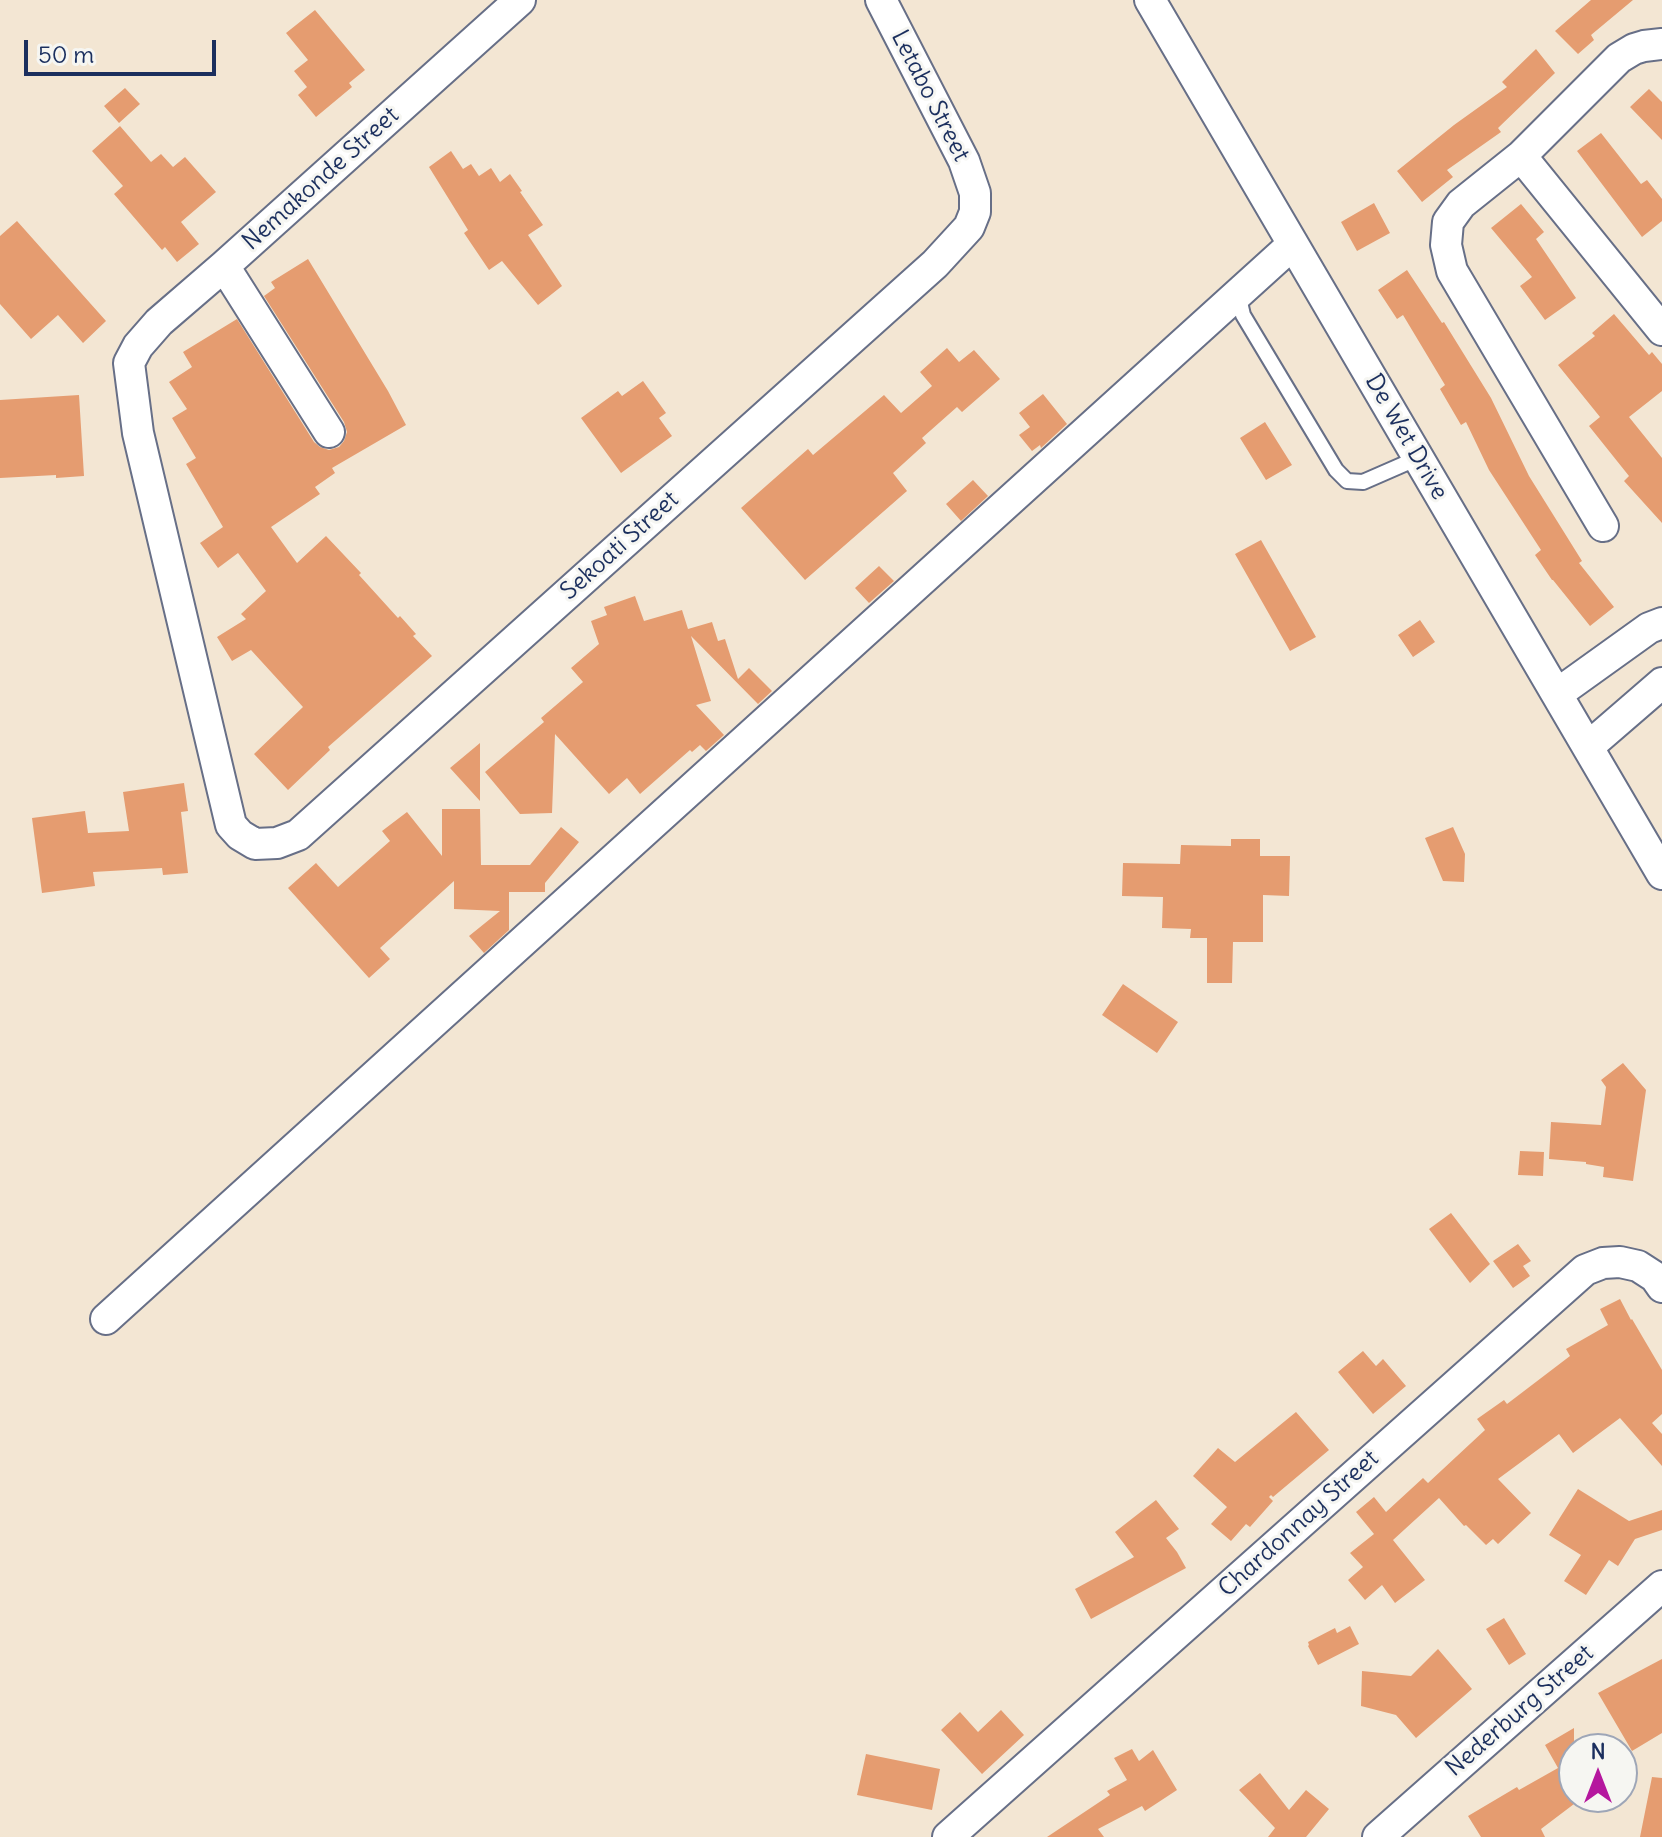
<!DOCTYPE html>
<style>
body{margin:0}
#map{position:relative;width:1662px;height:1837px;overflow:hidden;background:#f3e6d3;font-family:Delius,sans-serif}
canvas{display:block}
.north{position:absolute;left:1558px;top:1733px;width:80px;height:80px;box-sizing:border-box;background:#f6f6f2;border:2px solid #9ea6b7;border-radius:50%;rotate:0deg;font-size:22px;font-weight:700;line-height:32px;text-align:center;color:#1b2f5e}
.north::after{content:'';display:block;margin:auto;width:28px;height:36px;background:#b5179e;clip-path:polygon(50% 0,100% 100%,50% 72%,0 100%)}
.scale{position:absolute;left:24px;top:40px;width:192px;height:36px;box-sizing:border-box;border:4px solid #1b2f5e;border-top:0;padding-left:10px;font-size:24px;line-height:28px;white-space:nowrap;color:#1b2f5e;-webkit-text-stroke:6px #f6f6f2;paint-order:stroke}
</style>
<div id="map">
<canvas width="1662" height="1837"></canvas>
<div class="north">N</div>
<div class="scale">50 m</div>
</div>
<script>
const context = document.querySelector('canvas').getContext('2d');
context.lineJoin = 'round';
function paint(path, color) {
  context.fillStyle = color;
  context.fill(path, 'evenodd');
}
function toPath(rows) {
  const path = new Path2D();
  for (const r of rows) {
    path.moveTo(r[0], r[1]);
    for (let i = 2; i < r.length; i += 2) path.lineTo(r[i], r[i + 1]);
  }
  return path;
}
function stroke(path, color, width, dash) {
  context.strokeStyle = color;
  context.lineWidth = width;
  context.lineCap = dash ? 'butt' : 'round';
  context.setLineDash(dash || []);
  context.stroke(path);
}
function label(font, color, halo, rows, align = 'center') {
  context.font = font + ' Delius,sans-serif';
  context.lineWidth = 6;
  context.setLineDash([]);
  context.textBaseline = 'middle';
  context.strokeStyle = halo;
  context.fillStyle = color;
  for (const [text, x, y, turn = 0] of rows) {
    context.save();
    context.translate(x, y);
    context.rotate((+turn || 0) * Math.PI / 180);
    context.textAlign = isNaN(turn) ? turn : align;
    if (halo) context.strokeText(text, 0, 0);
    context.fillText(text, 0, 0);
    context.restore();
  }
}
paint(toPath([
 [1591,0,1633,0,1591,35,1594,40,1578,54,1555,31],
 [315,10,365,70,349,83,352,87,316,117,298,95,307,87,294,71,308,60,286,33],
 [1536,49,1555,73,1498,128,1501,132,1447,170,1453,177,1422,202,1397,171,1454,125,1507,87,1502,82],
 [125,88,140,104,119,123,104,106],
 [1649,89,1662,102,1662,140,1630,107],
 [120,126,151,162,161,154,173,167,185,157,216,192,181,222,199,244,177,262,165,247,162,250,114,194,123,186,92,151],
 [1601,133,1641,184,1647,180,1662,199,1662,221,1642,237,1577,151],
 [451,151,463,169,471,164,479,176,491,168,500,182,510,174,522,191,520,192,543,225,528,235,562,286,538,305,502,261,489,270,464,233,468,230,429,167],
 [1374,203,1390,233,1357,251,1341,222],
 [1521,204,1544,232,1536,239,1576,298,1545,320,1520,286,1532,277,1491,228],
 [17,221,106,321,83,343,58,315,31,339,0,304,0,236],
 [308,259,388,391,406,425,332,468,335,473,315,487,320,494,271,527,297,563,326,536,361,573,359,575,398,618,400,616,416,634,413,636,432,656,328,747,330,750,288,790,254,754,303,707,251,650,232,661,217,637,246,619,241,614,266,591,238,553,218,568,200,543,223,527,186,464,196,458,172,418,187,409,169,382,192,367,183,352,237,319,314,442,320,447,329,450,339,447,344,441,347,432,344,422,264,296,275,288,271,282],
 [1407,270,1442,323,1444,322,1491,398,1529,476,1582,561,1579,563,1614,607,1590,626,1553,580,1552,580,1535,555,1541,550,1489,470,1466,422,1461,425,1440,389,1445,385,1403,315,1397,319,1378,290],
 [1614,314,1649,355,1652,352,1662,364,1662,391,1629,417,1662,458,1662,523,1624,481,1629,476,1589,426,1600,417,1558,365,1595,336,1592,333],
 [947,348,959,362,974,350,1000,379,962,412,957,407,922,438,926,443,893,473,907,491,805,580,741,508,808,449,813,455,884,395,901,413,932,386,920,372],
 [643,381,666,413,659,418,672,436,621,473,581,418,618,391,622,396],
 [1043,394,1067,424,1041,448,1040,445,1032,451,1019,435,1030,427,1019,413],
 [79,395,84,476,56,478,56,475,0,478,0,400],
 [1265,422,1292,465,1266,480,1240,438],
 [973,480,988,496,961,521,946,504],
 [1261,540,1316,637,1290,651,1235,554],
 [879,566,894,581,869,603,855,588],
 [635,596,644,621,682,610,688,629,712,622,718,641,725,639,738,679,749,668,772,691,758,704,691,636,711,701,696,705,724,735,706,751,700,745,692,752,690,750,640,794,627,778,609,794,555,734,552,813,520,814,485,772,544,722,541,718,583,682,571,668,599,644,591,621,607,615,604,607],
 [1420,620,1435,642,1413,657,1398,635],
 [480,743,480,801,450,768],
 [184,783,188,811,181,812,188,873,163,875,162,868,93,872,95,886,42,893,32,818,85,811,88,833,129,831,123,792],
 [442,809,480,809,481,865,530,865,561,827,579,842,545,883,545,892,509,892,509,930,484,953,469,936,500,911,454,909,454,881,380,948,390,959,369,978,288,888,316,863,338,887,390,841,382,831,407,812,442,856],
 [1453,827,1465,854,1464,882,1443,881,1425,838],
 [1231,839,1260,839,1260,856,1290,856,1289,896,1263,895,1263,942,1233,942,1232,983,1207,983,1207,938,1190,938,1191,929,1162,928,1163,897,1122,896,1123,863,1180,864,1181,845,1231,846],
 [1123,984,1178,1022,1157,1053,1102,1015],
 [1623,1063,1646,1090,1633,1181,1603,1177,1604,1167,1586,1164,1586,1162,1549,1159,1551,1122,1601,1125,1606,1087,1601,1080],
 [1520,1151,1544,1152,1543,1176,1518,1175],
 [1451,1213,1490,1264,1470,1283,1429,1229],
 [1518,1244,1531,1261,1523,1266,1530,1276,1513,1288,1493,1261],
 [1620,1299,1631,1320,1632,1319,1662,1370,1662,1414,1652,1423,1662,1434,1662,1466,1620,1418,1573,1453,1559,1434,1498,1479,1531,1513,1498,1544,1493,1539,1486,1545,1466,1525,1464,1526,1439,1498,1393,1540,1425,1580,1395,1603,1382,1585,1365,1600,1348,1580,1363,1567,1350,1553,1374,1534,1356,1512,1374,1497,1386,1512,1423,1478,1428,1483,1485,1430,1477,1419,1504,1400,1507,1404,1570,1356,1566,1349,1608,1325,1600,1309],
 [1363,1351,1376,1366,1383,1359,1406,1386,1373,1414,1338,1372],
 [1296,1412,1329,1450,1273,1497,1271,1495,1269,1497,1273,1501,1250,1527,1246,1524,1231,1541,1211,1524,1227,1507,1193,1476,1218,1448,1235,1462],
 [1578,1489,1629,1521,1662,1510,1662,1530,1635,1539,1618,1566,1609,1560,1586,1595,1564,1581,1581,1555,1549,1535],
 [1156,1500,1179,1529,1166,1538,1177,1552,1186,1568,1091,1619,1075,1589,1134,1557,1115,1532],
 [1504,1618,1526,1654,1509,1665,1486,1629],
 [1350,1626,1359,1644,1318,1665,1308,1646,1309,1645,1308,1642,1335,1628,1337,1633],
 [1438,1649,1472,1689,1416,1738,1396,1715,1361,1706,1362,1671,1411,1676],
 [1662,1659,1662,1733,1632,1751,1598,1693],
 [1001,1710,1024,1735,982,1774,941,1730,960,1712,978,1732],
 [1574,1728,1574,1804,1541,1829,1545,1837,1481,1837,1468,1816,1517,1787,1519,1790,1558,1768,1545,1745],
 [1132,1749,1139,1761,1153,1750,1177,1790,1145,1811,1142,1806,1098,1829,1104,1837,1047,1837,1110,1795,1107,1791,1127,1780,1114,1758],
 [866,1754,940,1769,932,1810,857,1795],
 [1260,1773,1289,1810,1306,1790,1329,1809,1306,1837,1268,1837,1275,1828,1239,1790],
 [1652,1777,1662,1778,1662,1837,1640,1837]
]), '#e59c70');
const lane = toPath([
 [1242,293,1240,302,1243,315,1336,470,1347,481,1363,482,1418,458]
]);
const street = toPath([
 [520,0,224,266,159,322,138,346,129,363,138,433,231,825,240,835,255,844,277,843,298,835,935,264,969,227,975,212,975,193,964,161,881,0],
 [1150,0,1662,874],
 [1521,156,1662,330],
 [224,266,329,432],
 [1603,526,1452,271,1446,245,1448,222,1461,204,1521,156,1619,58,1634,49,1644,46,1662,44],
 [1557,694,1649,628,1662,623],
 [1588,747,1662,683],
 [106,1319,1293,244],
 [948,1837,1585,1270,1603,1263,1620,1262,1638,1266,1655,1277,1662,1287],
 [1378,1837,1662,1586]
]);
stroke(lane, '#676f87', 18);
stroke(street, '#676f87', 34);
stroke(lane, '#fff', 14);
stroke(street, '#fff', 30);
label('24px', '#1b2f5e', '#f6f6f2', [
 ["Letabo Street",930,96,63],
 ["Nemakonde Street",321,179,-42],
 ["De Wet Drive",1406,437,60],
 ["Sekoati Street",620,546,-42],
 ["Chardonnay Street",1299,1524,-42],
 ["Nederburg Street",1520,1711,-41]
]);
</script>
